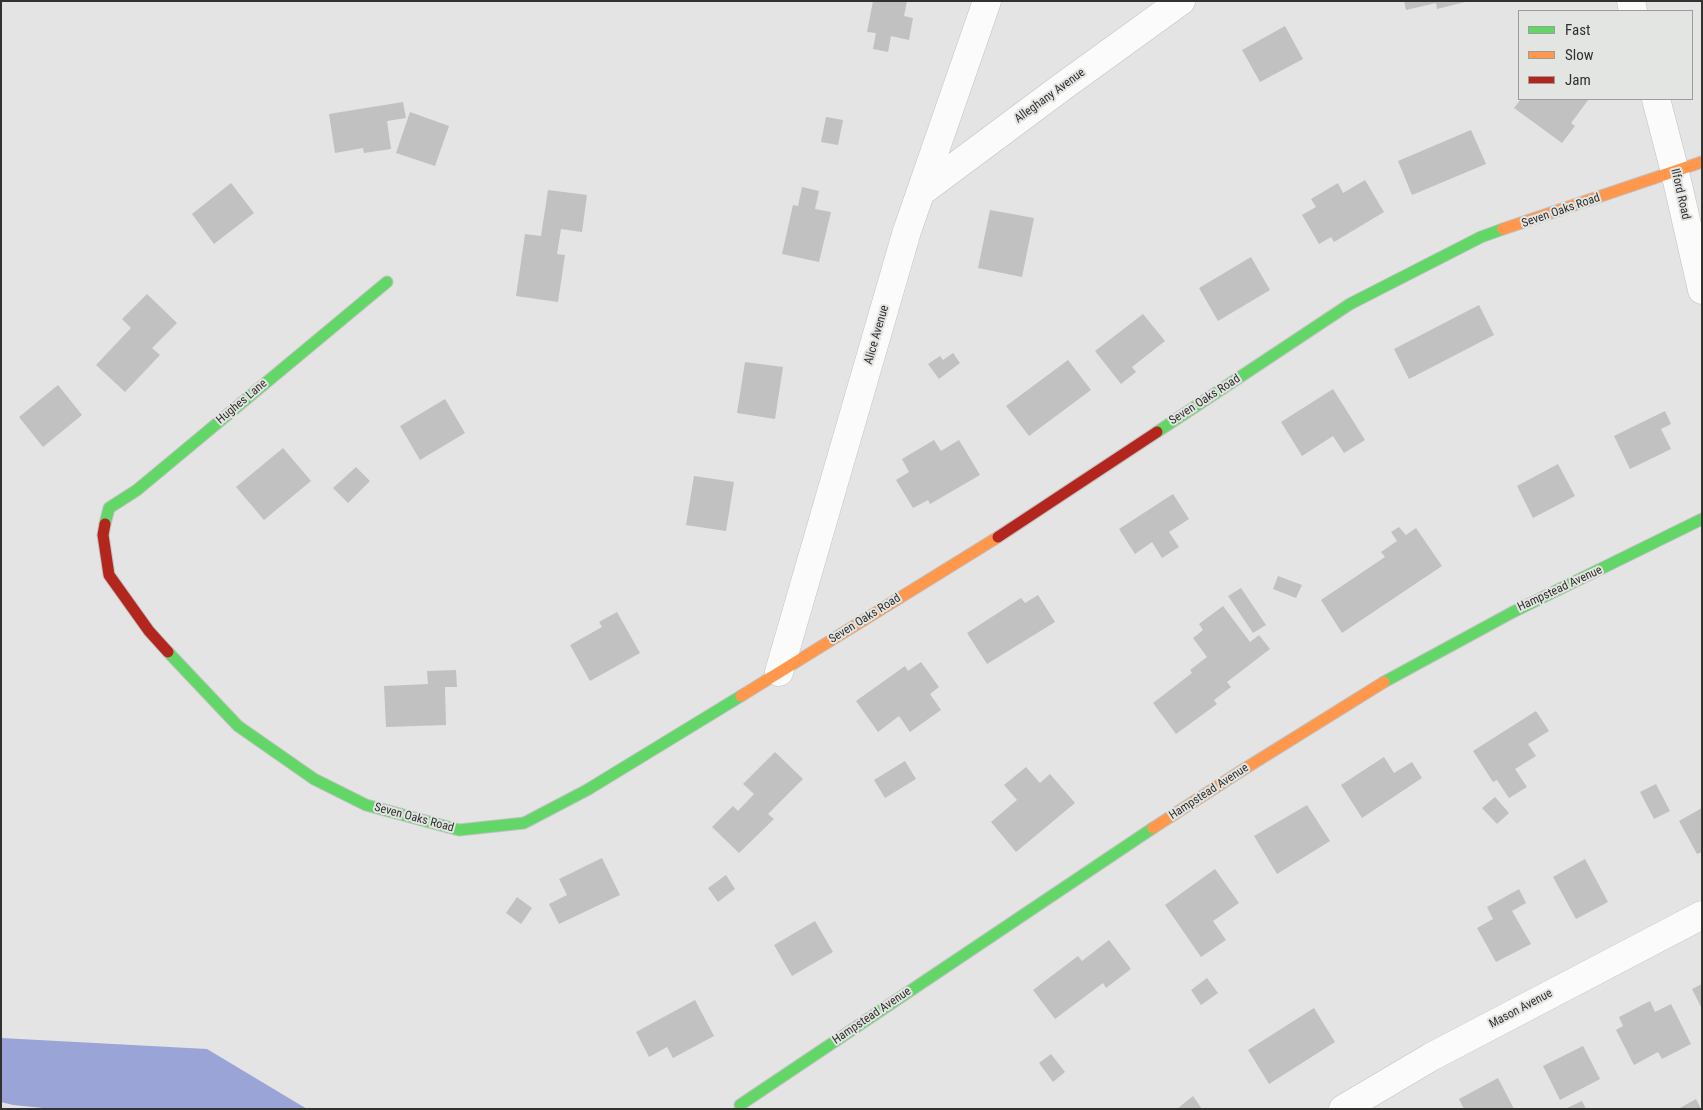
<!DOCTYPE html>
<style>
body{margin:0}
#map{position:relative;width:1703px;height:1110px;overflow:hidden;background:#e3e4e3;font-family:"Roboto Condensed",sans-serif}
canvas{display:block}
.frame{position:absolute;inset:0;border:2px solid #313130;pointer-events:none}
.legend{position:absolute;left:1518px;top:10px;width:175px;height:90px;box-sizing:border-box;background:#e3e5e2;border:1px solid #9c9d9b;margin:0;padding:6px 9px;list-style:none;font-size:15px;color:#313130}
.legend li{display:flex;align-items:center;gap:10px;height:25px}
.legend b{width:25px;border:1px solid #9c9d9b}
</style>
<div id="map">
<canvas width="1703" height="1110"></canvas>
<div class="frame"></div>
<ul class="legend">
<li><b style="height:6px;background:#63d668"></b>Fast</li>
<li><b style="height:6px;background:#ff974d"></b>Slow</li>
<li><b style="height:6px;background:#b3261e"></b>Jam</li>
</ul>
</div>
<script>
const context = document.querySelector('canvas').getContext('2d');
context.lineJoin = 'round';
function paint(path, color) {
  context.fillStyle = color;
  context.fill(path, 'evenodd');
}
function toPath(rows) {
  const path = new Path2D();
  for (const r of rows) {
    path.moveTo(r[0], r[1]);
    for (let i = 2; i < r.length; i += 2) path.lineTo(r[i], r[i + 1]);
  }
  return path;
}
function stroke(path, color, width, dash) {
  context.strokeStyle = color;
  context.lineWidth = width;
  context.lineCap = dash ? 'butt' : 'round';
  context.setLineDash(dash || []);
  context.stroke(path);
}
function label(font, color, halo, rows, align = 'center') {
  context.font = font + ' "Roboto Condensed",sans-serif';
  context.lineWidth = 4;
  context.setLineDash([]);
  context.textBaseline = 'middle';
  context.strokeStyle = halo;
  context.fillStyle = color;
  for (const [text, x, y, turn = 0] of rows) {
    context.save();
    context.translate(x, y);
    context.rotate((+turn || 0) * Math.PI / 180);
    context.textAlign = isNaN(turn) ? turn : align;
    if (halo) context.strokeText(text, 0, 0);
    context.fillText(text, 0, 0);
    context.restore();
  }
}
paint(toPath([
 [1,1038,207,1049,307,1109,53,1109,13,1105,1,1102]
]), '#9aa4d6');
paint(toPath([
 [873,1,907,1,904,16,913,18,909,40,891,36,888,52,873,49,876,33,867,32],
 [1404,1,1465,1,1465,2,1437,9,1436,3,1406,10],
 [1285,26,1303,59,1260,82,1242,50],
 [1521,99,1589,99,1571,123,1575,126,1562,143,1514,108],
 [403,102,406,118,387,121,391,149,364,153,363,148,335,153,329,114],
 [410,112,449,126,435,166,396,153],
 [826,117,843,120,838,145,821,142],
 [1471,130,1486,164,1412,195,1398,161],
 [1365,180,1384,212,1334,242,1331,237,1319,244,1302,215,1316,207,1311,199,1338,183,1343,193],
 [231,183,254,213,214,244,192,214],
 [802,187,819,191,815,209,831,212,819,262,782,254,793,205,798,206],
 [548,190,587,195,582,232,561,229,557,254,565,255,558,302,516,296,525,234,541,236],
 [990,210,1034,218,1022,277,978,268],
 [1251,257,1270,290,1218,321,1199,288],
 [147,294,177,323,152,348,160,355,125,392,96,365,131,328,122,319],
 [1479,305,1494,335,1409,379,1394,349],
 [1143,314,1165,341,1132,367,1136,372,1121,384,1095,351],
 [953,353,960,363,939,379,928,364,940,356,943,360],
 [1068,360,1091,390,1029,436,1006,406],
 [745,362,783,367,775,419,737,413],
 [58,385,82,415,43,447,19,417],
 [1333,389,1365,440,1344,453,1333,436,1302,456,1281,422],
 [445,399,465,433,420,460,400,426],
 [1665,411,1671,424,1661,429,1671,449,1630,469,1614,436],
 [934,440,941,451,959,440,980,475,930,504,928,500,913,508,896,480,909,472,902,459],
 [283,448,311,481,264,520,236,487],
 [1558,464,1575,496,1533,518,1517,486],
 [356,467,370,481,348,503,333,488],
 [694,476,734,482,726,531,686,525],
 [1173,494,1189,519,1169,532,1179,547,1162,558,1152,542,1135,554,1119,529],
 [1399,527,1406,535,1416,528,1442,566,1342,633,1321,600,1385,557,1381,552,1397,541,1391,532],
 [1278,576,1302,585,1296,598,1273,589],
 [1241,588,1266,625,1253,633,1228,596],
 [1038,595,1055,622,987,664,967,633,1021,598,1025,603],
 [1223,606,1250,642,1259,635,1270,649,1227,682,1231,687,1214,700,1217,704,1176,734,1153,703,1192,673,1190,670,1207,657,1193,638,1203,630,1199,624],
 [617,612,640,653,590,681,570,645,602,627,599,622],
 [921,662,939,687,930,694,941,710,910,732,899,716,878,732,856,701,905,666,908,671],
 [456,670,457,687,445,687,446,725,386,727,384,686,428,684,427,671],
 [1536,711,1549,731,1528,744,1536,756,1515,769,1527,787,1509,798,1497,780,1493,782,1473,751],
 [775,752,803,779,768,814,774,819,739,853,712,827,733,806,738,811,754,794,743,784],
 [1384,757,1394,773,1412,762,1422,778,1362,818,1341,785],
 [905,761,916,779,885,798,874,780],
 [1026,767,1040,783,1050,774,1075,803,1016,852,991,822,1017,800,1004,785],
 [1656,784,1670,811,1654,819,1640,792],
 [1495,797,1509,813,1497,824,1482,808],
 [1307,805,1330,841,1277,874,1254,836],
 [1702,808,1702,852,1697,854,1679,821],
 [602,858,620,895,559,924,549,904,567,895,559,879],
 [1585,859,1608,902,1576,919,1553,877],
 [1215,869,1239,903,1213,921,1226,940,1201,957,1165,905],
 [726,875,735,889,718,902,708,888],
 [1519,889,1526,903,1512,911,1531,944,1496,962,1477,928,1493,919,1487,907],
 [517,897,532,908,521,924,506,913],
 [815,921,833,952,792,976,774,945],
 [1109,940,1131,969,1106,988,1103,983,1055,1019,1033,990,1078,956,1082,961],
 [1207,978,1218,993,1201,1005,1191,990],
 [1702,984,1702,1009,1692,989],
 [695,1000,714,1036,673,1058,667,1047,649,1057,636,1032],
 [1650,1001,1655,1012,1671,1004,1691,1044,1662,1059,1658,1052,1634,1065,1616,1030,1623,1026,1619,1017],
 [1314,1008,1335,1042,1269,1084,1248,1050],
 [1583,1046,1600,1079,1560,1100,1543,1066],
 [1051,1054,1065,1072,1053,1082,1039,1063],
 [1498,1078,1514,1109,1464,1109,1459,1099],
 [1193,1096,1202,1109,1177,1109],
 [1696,1099,1701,1109,1678,1109],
 [1582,1101,1586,1109,1565,1109]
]), '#c0c1c0');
const street = toPath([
 [1631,1,1633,11],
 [1656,99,1675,172,1702,290],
 [921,192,1062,87,1181,1],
 [779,672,907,231,987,1],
 [1343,1109,1431,1057,1702,915]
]);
const fast = toPath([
 [1157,432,1350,304,1481,237,1503,229],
 [105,524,109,508,137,490,387,282],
 [168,652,238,726,314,779,366,805,459,830,524,823,587,790,741,696],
 [1384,682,1513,612,1702,519],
 [740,1105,1153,828]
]);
const slow = toPath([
 [1503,229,1702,162],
 [741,696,998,537],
 [1153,828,1241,771,1384,682]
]);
const jam = toPath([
 [105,524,103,535,109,575,149,631,168,652],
 [998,537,1157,432]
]);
stroke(street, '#c1c2c1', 29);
stroke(fast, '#c1c2c1', 13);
stroke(slow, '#c1c2c1', 13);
stroke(jam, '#c1c2c1', 13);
stroke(street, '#fbfbfb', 28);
stroke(fast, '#63d668', 11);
stroke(slow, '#ff974d', 11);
stroke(jam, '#b3261e', 11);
label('12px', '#313130', '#e3e5e2', [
 ["Alleghany Avenue",1050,96,-36],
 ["Ilford Road",1680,194,77],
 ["Seven Oaks Road",1561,211,-19],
 ["Alice Avenue",877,335,-74],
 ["Seven Oaks Road",1205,400,-33],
 ["Hughes Lane",242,402,-40],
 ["Hampstead Avenue",1560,589,-25],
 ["Seven Oaks Road",865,619,-32],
 ["Hampstead Avenue",1209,792,-33],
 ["Seven Oaks Road",414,818,15],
 ["Mason Avenue",1521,1009,-28],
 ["Hampstead Avenue",872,1016,-34]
]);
</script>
